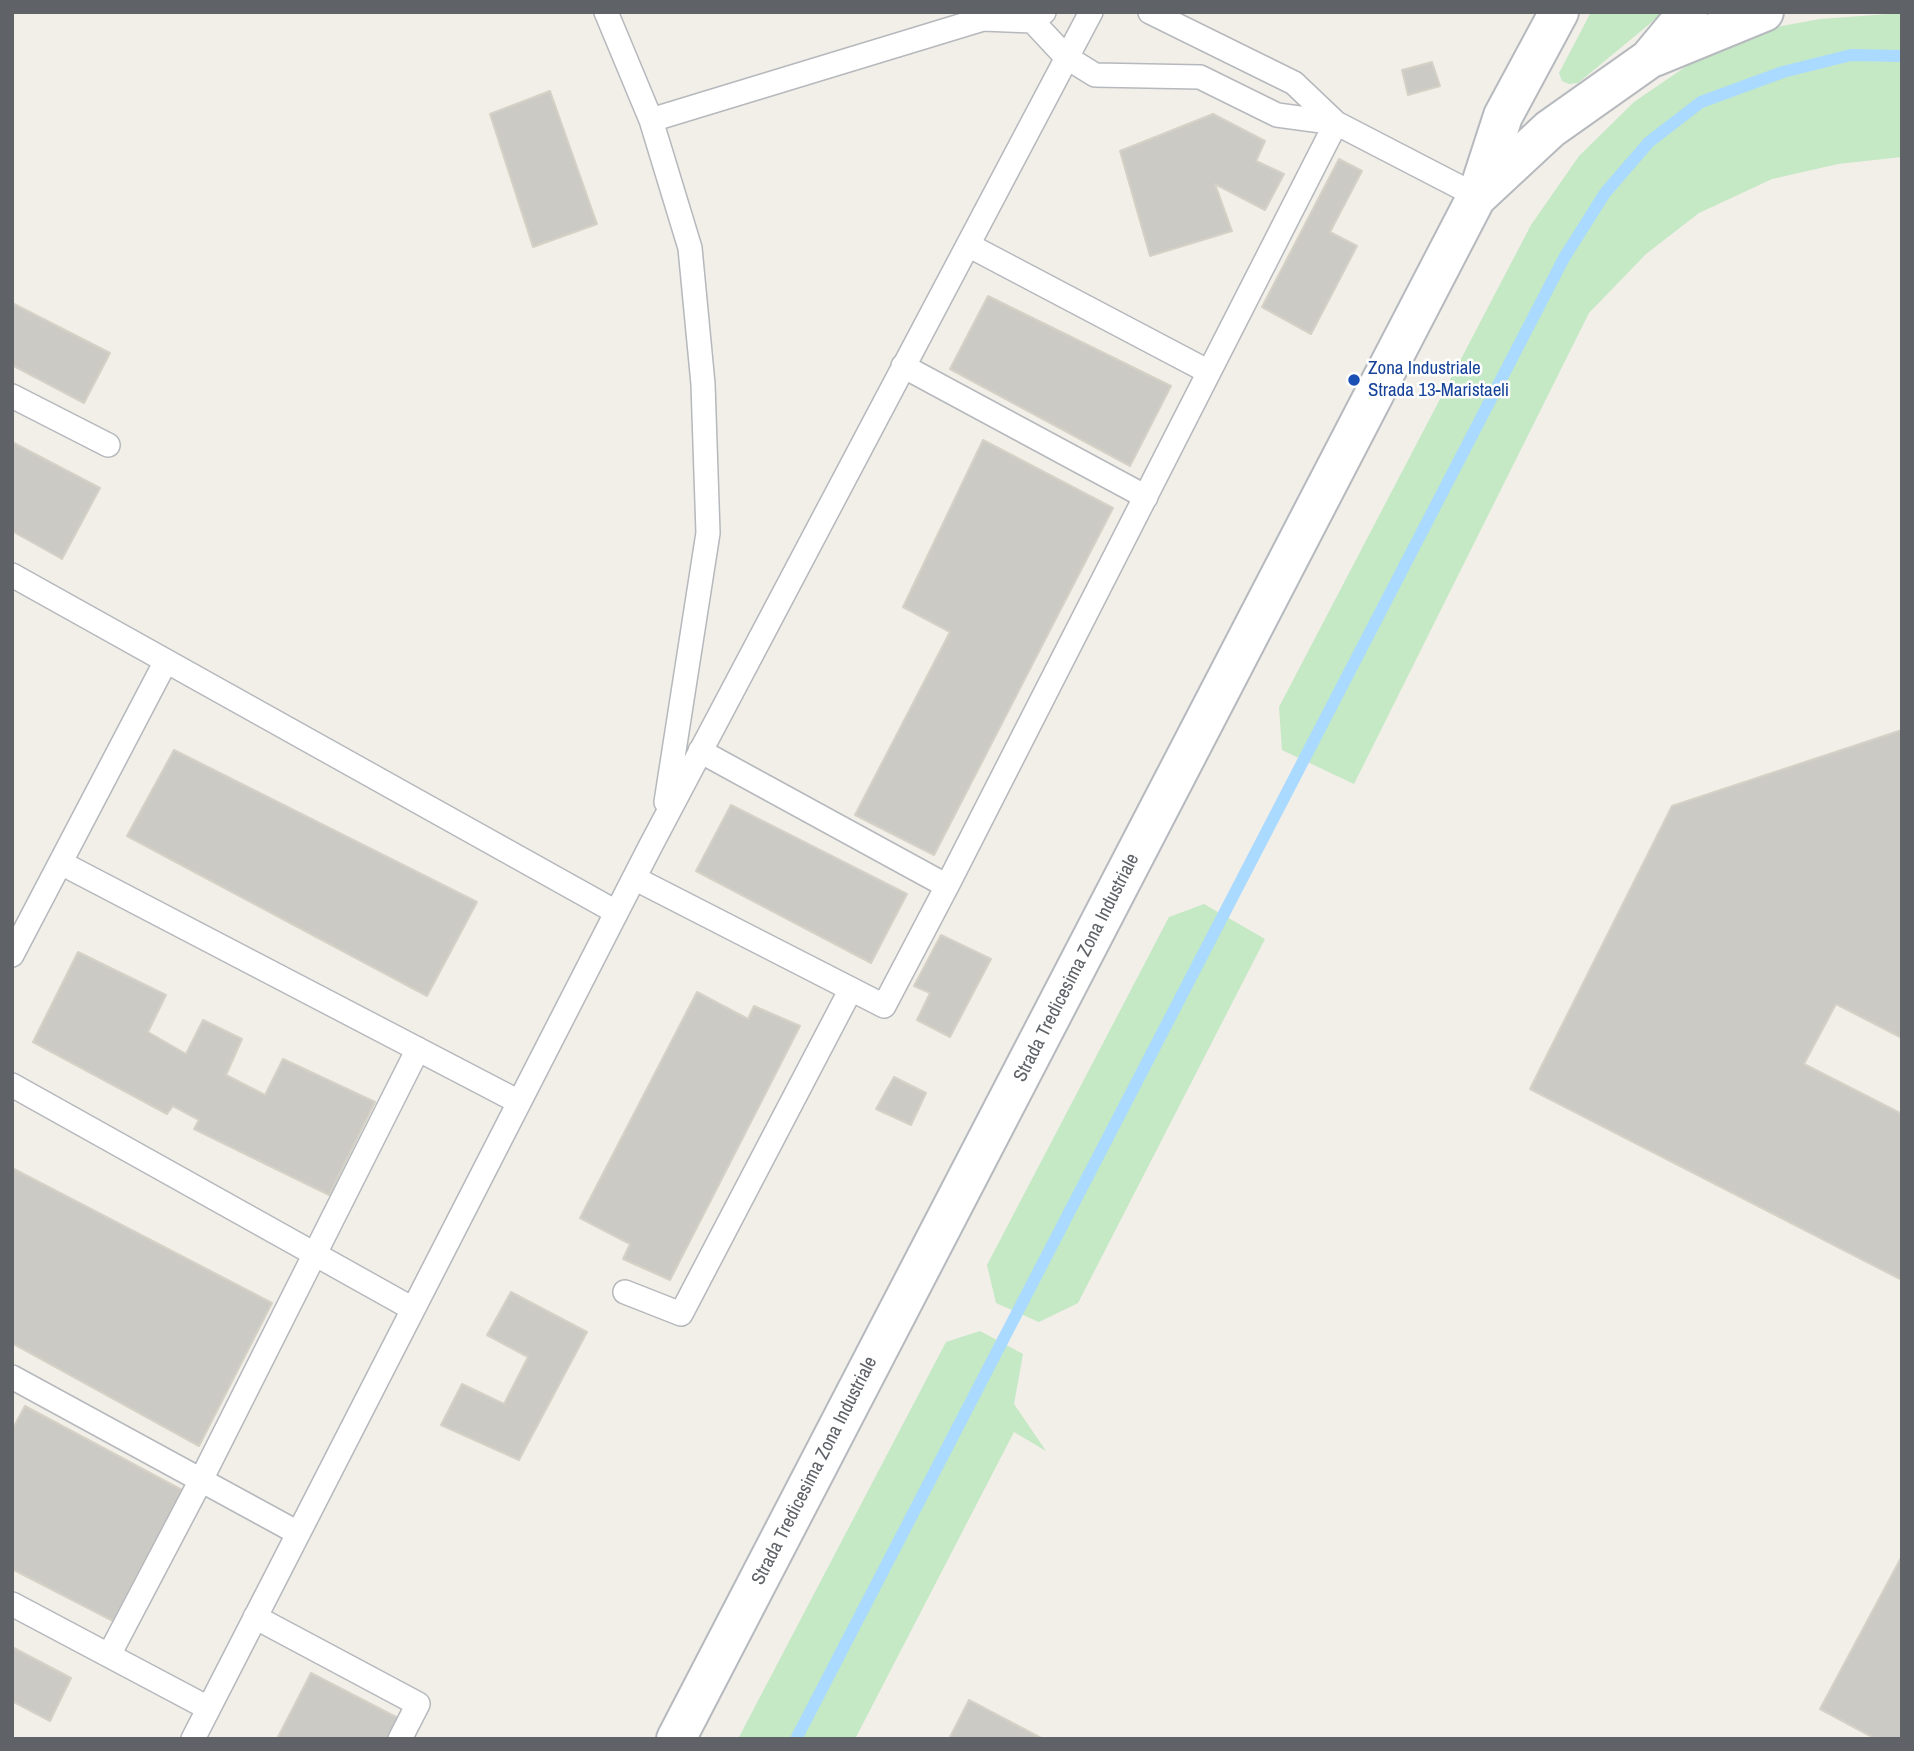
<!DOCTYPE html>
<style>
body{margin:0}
#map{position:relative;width:1914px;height:1751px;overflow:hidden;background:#f1efe8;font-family:"Archivo Narrow",sans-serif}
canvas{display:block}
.frame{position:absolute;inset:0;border:14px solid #5f6368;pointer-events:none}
</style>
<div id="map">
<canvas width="1914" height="1751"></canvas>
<div class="frame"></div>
</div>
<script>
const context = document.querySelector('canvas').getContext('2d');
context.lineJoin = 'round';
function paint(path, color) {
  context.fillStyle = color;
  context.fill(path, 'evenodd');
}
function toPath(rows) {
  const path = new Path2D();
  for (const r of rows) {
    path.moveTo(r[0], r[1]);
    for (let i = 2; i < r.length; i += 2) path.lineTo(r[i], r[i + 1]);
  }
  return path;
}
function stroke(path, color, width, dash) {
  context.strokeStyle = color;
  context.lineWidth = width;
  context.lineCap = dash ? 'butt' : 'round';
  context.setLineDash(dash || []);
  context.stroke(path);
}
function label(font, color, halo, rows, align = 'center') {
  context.font = font + ' "Archivo Narrow",sans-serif';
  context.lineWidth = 5;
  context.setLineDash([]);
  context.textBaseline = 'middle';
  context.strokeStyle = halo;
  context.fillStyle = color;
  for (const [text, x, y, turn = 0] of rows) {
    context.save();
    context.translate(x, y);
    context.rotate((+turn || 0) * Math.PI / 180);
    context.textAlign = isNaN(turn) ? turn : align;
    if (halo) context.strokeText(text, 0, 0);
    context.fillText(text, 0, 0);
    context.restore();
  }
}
paint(toPath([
 [1591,12,1664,12,1578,83,1569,84,1562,81,1559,73],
 [1902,13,1902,157,1838,164,1772,179,1699,213,1646,254,1589,313,1354,784,1282,750,1279,707,1531,225,1579,156,1634,102,1694,61,1771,28,1820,19],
 [1204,904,1265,939,1078,1303,1039,1322,996,1303,987,1265,1169,917],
 [980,1331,1023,1354,1014,1404,1046,1451,1014,1432,855,1739,738,1739,946,1342]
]), '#c5e8c5');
stroke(toPath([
 [796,1739,1564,258,1605,193,1649,142,1701,102,1783,72,1851,55,1902,56]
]), '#aadaff', 12);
const building = toPath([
 [1432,62,1440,86,1408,95,1402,70,1432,62],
 [550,91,597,224,533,247,490,114,550,91],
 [1213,114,1265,141,1256,161,1284,174,1265,210,1215,184,1232,231,1150,256,1120,151,1213,114],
 [1339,159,1362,171,1330,232,1357,246,1311,334,1262,307,1339,159],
 [988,296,1171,386,1130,466,950,369,988,296],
 [12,303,110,353,84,403,12,365,12,303],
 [983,440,1113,508,934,855,855,815,950,632,903,607,983,440],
 [12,442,100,488,62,559,12,531,12,442],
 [1902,730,1902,1038,1836,1004,1804,1064,1902,1114,1902,1280,1530,1089,1672,806,1902,730],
 [174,750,477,902,427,996,127,836,174,750],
 [731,805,907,894,871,963,696,871,731,805],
 [941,935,991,959,950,1037,917,1020,930,993,914,986,941,935],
 [78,952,166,995,148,1032,186,1054,203,1020,242,1039,226,1075,265,1095,283,1059,375,1102,329,1195,194,1129,199,1120,173,1106,167,1114,33,1042,78,952],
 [697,992,748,1019,754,1006,800,1026,670,1280,623,1259,630,1244,580,1218,697,992],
 [894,1077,926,1093,911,1125,876,1109,894,1077],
 [12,1168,272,1303,199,1446,12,1343,12,1168],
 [511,1292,587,1332,519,1460,441,1425,462,1384,504,1404,528,1357,487,1335,511,1292],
 [25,1406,182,1490,113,1621,12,1569,12,1430,25,1406],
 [1902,1556,1902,1739,1876,1739,1820,1709,1902,1556],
 [12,1647,71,1678,50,1721,12,1701,12,1647],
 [311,1673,400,1719,390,1739,277,1739,311,1673],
 [969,1700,1041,1738,1041,1739,949,1739,969,1700]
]);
paint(building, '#cccac5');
stroke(building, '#d6d1c6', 2);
const lane = toPath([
 [606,12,651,120,690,248,703,384,708,533,666,802],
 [1024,12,1066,57,1095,75,1200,77,1277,115,1336,123],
 [1150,12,1294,83,1336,123,1477,196],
 [651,120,983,19,1032,21,1044,12],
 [968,245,1209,372],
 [903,366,1146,497],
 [12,396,108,445],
 [12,575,616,912],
 [61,863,519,1102],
 [634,878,884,1006,947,886,700,751],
 [947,886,1336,123],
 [12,955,166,661],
 [12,1085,413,1309],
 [625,1292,681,1314,851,989],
 [12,1377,298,1533],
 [12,1604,208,1708],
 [255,1617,418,1704,400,1739],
 [109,1655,201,1480,418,1049],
 [193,1739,650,847,1091,12]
]);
const secondary = toPath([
 [1654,57,1764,12],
 [1479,195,1550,129,1649,59,1688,12],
 [676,1739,1477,196,1503,116,1559,12]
]);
stroke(lane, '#b5b8bc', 26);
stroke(secondary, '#b6babf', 42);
stroke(lane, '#fff', 23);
stroke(secondary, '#fff', 38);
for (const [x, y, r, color] of [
 [1354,380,7,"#1a4fb4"]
]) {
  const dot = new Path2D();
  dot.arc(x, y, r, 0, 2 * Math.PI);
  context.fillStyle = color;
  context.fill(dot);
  stroke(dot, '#fff', 2.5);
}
label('19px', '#164399', '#fff', [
 ["Zona Industriale",1368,369],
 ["Strada 13-Maristaeli",1368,391]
], 'left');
label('19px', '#5f6368', '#fff', [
 ["Strada Tredicesima Zona Industriale",1077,968,-63],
 ["Strada Tredicesima Zona Industriale",815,1471,-63]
]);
</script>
